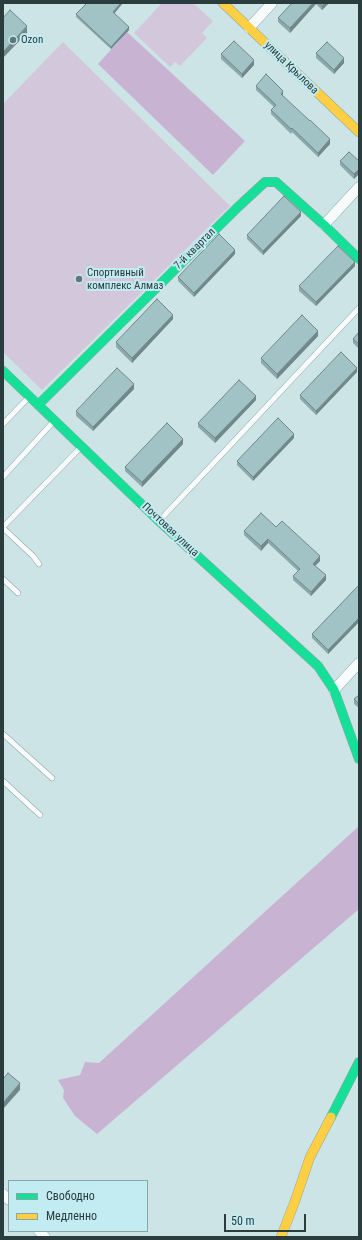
<!DOCTYPE html>
<meta charset="utf-8">
<style>
body{margin:0}
#map{position:relative;width:362px;height:1240px;overflow:hidden;background:#cce4e6;font-family:"Roboto Condensed",sans-serif}
canvas{display:block}
.frame{position:absolute;inset:0;border:4px solid #2b3c3e;pointer-events:none}
.legend{position:absolute;left:8px;top:1180px;width:140px;height:52px;box-sizing:border-box;background:#c2ecf1;border:1px solid #86a6a9;margin:0;padding:5px 7px;list-style:none;font-size:12px;color:#2b3c3e}
.legend li{display:flex;align-items:center;gap:8px;height:20px}
.legend b{width:20px;border:1px solid #86a6a9}
.scale{position:absolute;left:224px;top:1214px;width:82px;height:18px;box-sizing:border-box;border:2px solid #2b3c3e;border-top:0;padding-left:5px;font-size:12px;line-height:14px;white-space:nowrap;color:#2b3c3e;-webkit-text-stroke:3px #c2ecf1;paint-order:stroke}
</style>
<div id="map">
<canvas width="362" height="1240"></canvas>
<div class="frame"></div>
<ul class="legend">
<li><b style="height:5px;background:#16e098"></b>Свободно</li>
<li><b style="height:5px;background:#ffcf43"></b>Медленно</li>
</ul>
<div class="scale">50 m</div>
</div>
<script>
const context = document.querySelector('canvas').getContext('2d');
context.lineJoin = 'round';
function paint(path, color) {
  context.fillStyle = color;
  context.fill(path, 'evenodd');
}
function toPath(rows) {
  const path = new Path2D();
  for (const r of rows) {
    path.moveTo(r[0], r[1]);
    for (let i = 2; i < r.length; i += 2) path.lineTo(r[i], r[i + 1]);
  }
  return path;
}
function stroke(path, color, width, dash) {
  context.strokeStyle = color;
  context.lineWidth = width;
  context.lineCap = dash ? 'butt' : 'round';
  context.setLineDash(dash || []);
  context.stroke(path);
}
function label(font, color, halo, rows, align = 'center') {
  context.font = font + ' "Roboto Condensed",sans-serif';
  context.lineWidth = 4;
  context.setLineDash([]);
  context.textBaseline = 'middle';
  context.strokeStyle = halo;
  context.fillStyle = color;
  for (const [text, x, y, turn = 0] of rows) {
    context.save();
    context.translate(x, y);
    context.rotate((+turn || 0) * Math.PI / 180);
    context.textAlign = isNaN(turn) ? turn : align;
    if (halo) context.strokeText(text, 0, 0);
    context.fillText(text, 0, 0);
    context.restore();
  }
}
paint(toPath([
 [162,3,193,3,213,21,202,33,207,38,180,66,175,62,170,67,134,33],
 [63,42,230,206,42,390,3,352,3,104]
]), '#d3c7dc');
paint(toPath([
 [127,32,245,141,213,175,98,64],
 [359,826,359,909,97,1134,75,1116,63,1098,64,1090,58,1080,80,1075,85,1062,99,1063]
]), '#c9b3d3');
const lane = toPath([
 [3,424,29,397],
 [3,477,54,421],
 [160,520,359,308],
 [3,527,81,447],
 [3,528,33,556,39,564],
 [3,579,18,593],
 [3,734,52,778],
 [3,781,40,815]
]);
const street = toPath([
 [249,28,272,3],
 [324,225,359,187],
 [334,690,359,663],
 [3,1194,9,1200],
 [39,1231,45,1237]
]);
const fast = toPath([
 [3,371,159,521,318,666,334,690,359,759],
 [38,405,238,207,265,182,276,182,324,225,359,259],
 [331,1117,359,1062]
]);
const slow = toPath([
 [223,3,359,132],
 [281,1237,295,1201,310,1157,331,1117]
]);
stroke(lane, '#91a3a5', 6);
stroke(street, '#91a3a5', 11);
stroke(fast, '#91a3a5', 10);
stroke(slow, '#91a3a5', 10);
stroke(lane, '#f7fbfb', 5);
stroke(street, '#f7fbfb', 10);
stroke(fast, '#16e098', 9);
stroke(slow, '#ffcf43', 9);
paint(toPath([
 [87,3,123,3,114,13,129,30,111,49,76,17,76,14],
 [292,3,329,3,322,10,316,4,290,33,278,22,278,18],
 [316,53,344,63,334,74,316,58],
 [221,54,254,65,242,78,221,59],
 [256,86,283,95,283,96,330,144,318,157,292,132,291,134,271,114,271,110,274,107,256,90],
 [340,161,359,161,354,179,340,165],
 [301,216,263,255,247,239,247,235],
 [235,254,194,297,178,281,178,277],
 [355,266,316,306,299,291,299,286],
 [173,319,132,363,116,347,116,342],
 [359,332,359,349,353,343,353,339],
 [318,336,277,379,261,363,261,358],
 [357,372,316,415,300,399,300,395],
 [134,389,93,431,76,416,76,411],
 [256,400,215,443,198,427,198,423],
 [294,438,253,481,237,465,237,461],
 [183,444,142,487,125,471,125,467],
 [276,527,320,561,315,566,326,580,311,596,293,580,293,576,298,571,268,543,261,551,244,535,244,531],
 [359,585,359,622,328,654,312,638,312,634],
 [359,695,359,708,354,704,354,699]
]), '#8ba8aa');
paint(toPath([
 [121,3,123,3,113,15,113,12],
 [313,3,316,3,316,4,290,33,290,28],
 [325,3,329,3,322,10,322,6],
 [27,26,27,33,3,58,3,52],
 [129,27,129,30,111,49,111,47],
 [344,58,344,63,334,74,334,70],
 [254,60,254,65,242,78,242,74],
 [283,91,283,95,281,98,281,94],
 [330,139,330,144,318,157,318,153],
 [359,169,359,174,354,179,354,174],
 [301,212,301,216,263,255,263,251],
 [235,250,235,254,194,297,194,293],
 [355,262,355,266,316,306,316,302],
 [173,315,173,319,132,363,132,358],
 [318,331,318,336,277,379,277,374],
 [357,368,357,372,316,415,316,411],
 [134,384,134,389,93,431,93,427],
 [256,396,256,400,215,443,215,438],
 [294,434,294,438,253,481,253,477],
 [183,439,183,444,142,487,142,482],
 [268,539,268,543,261,551,261,546],
 [320,556,320,561,313,568,313,564],
 [326,575,326,580,311,596,311,592],
 [359,618,359,622,328,654,328,650],
 [20,1083,20,1090,3,1109,3,1103]
]), '#71888b');
const building = toPath([
 [87,3,121,3,113,12,129,27,111,47,76,14,87,3],
 [292,3,313,3,290,28,278,18,292,3],
 [320,3,325,3,322,6,320,3],
 [10,10,27,26,3,52,3,18,10,10],
 [234,41,254,60,242,74,221,54,234,41],
 [327,42,344,58,334,70,316,53,327,42],
 [266,74,283,91,281,94,310,121,310,120,330,139,318,153,292,128,291,129,271,110,276,105,256,86,266,74],
 [349,152,359,161,359,169,354,174,340,161,349,152],
 [284,196,301,212,263,251,247,235,284,196],
 [219,234,235,250,194,293,178,277,219,234],
 [338,246,355,262,316,302,299,286,338,246],
 [157,299,173,315,132,358,116,342,157,299],
 [302,315,318,331,277,374,261,358,302,315],
 [359,332,359,344,353,339,359,332],
 [341,352,357,368,316,411,300,395,341,352],
 [117,368,134,384,93,427,76,411,117,368],
 [239,380,256,396,215,438,198,423,239,380],
 [278,418,294,434,253,477,237,461,278,418],
 [167,423,183,439,142,482,125,467,167,423],
 [261,513,276,527,282,521,320,556,313,564,326,575,311,592,293,576,300,569,268,539,261,546,244,531,261,513],
 [359,585,359,618,328,650,312,634,359,585],
 [359,695,359,704,354,699,359,695],
 [8,1073,20,1083,3,1103,3,1079,8,1073]
]);
paint(building, '#a2c3c6');
stroke(building, '#71888b', 1);
for (const [x, y, r, color] of [
 [13,40,4,"#637779"],
 [79,279,4,"#637779"]
]) {
  const dot = new Path2D();
  dot.arc(x, y, r, 0, 2 * Math.PI);
  context.fillStyle = color;
  context.fill(dot);
  stroke(dot, '#c2ecf1', 1.5);
}
label('11px', '#2b3c3e', '#c2ecf1', [
 ["Ozon",21,40],
 ["Спортивный",87,273],
 ["комплекс Алмаз",87,286]
], 'left');
label('11px', '#2b3c3e', '#c2ecf1', [
 ["улица Крылова",291,68,44],
 ["7-й квартал",195,249,-45],
 ["Почтовая улица",170,530,43]
]);
</script>
